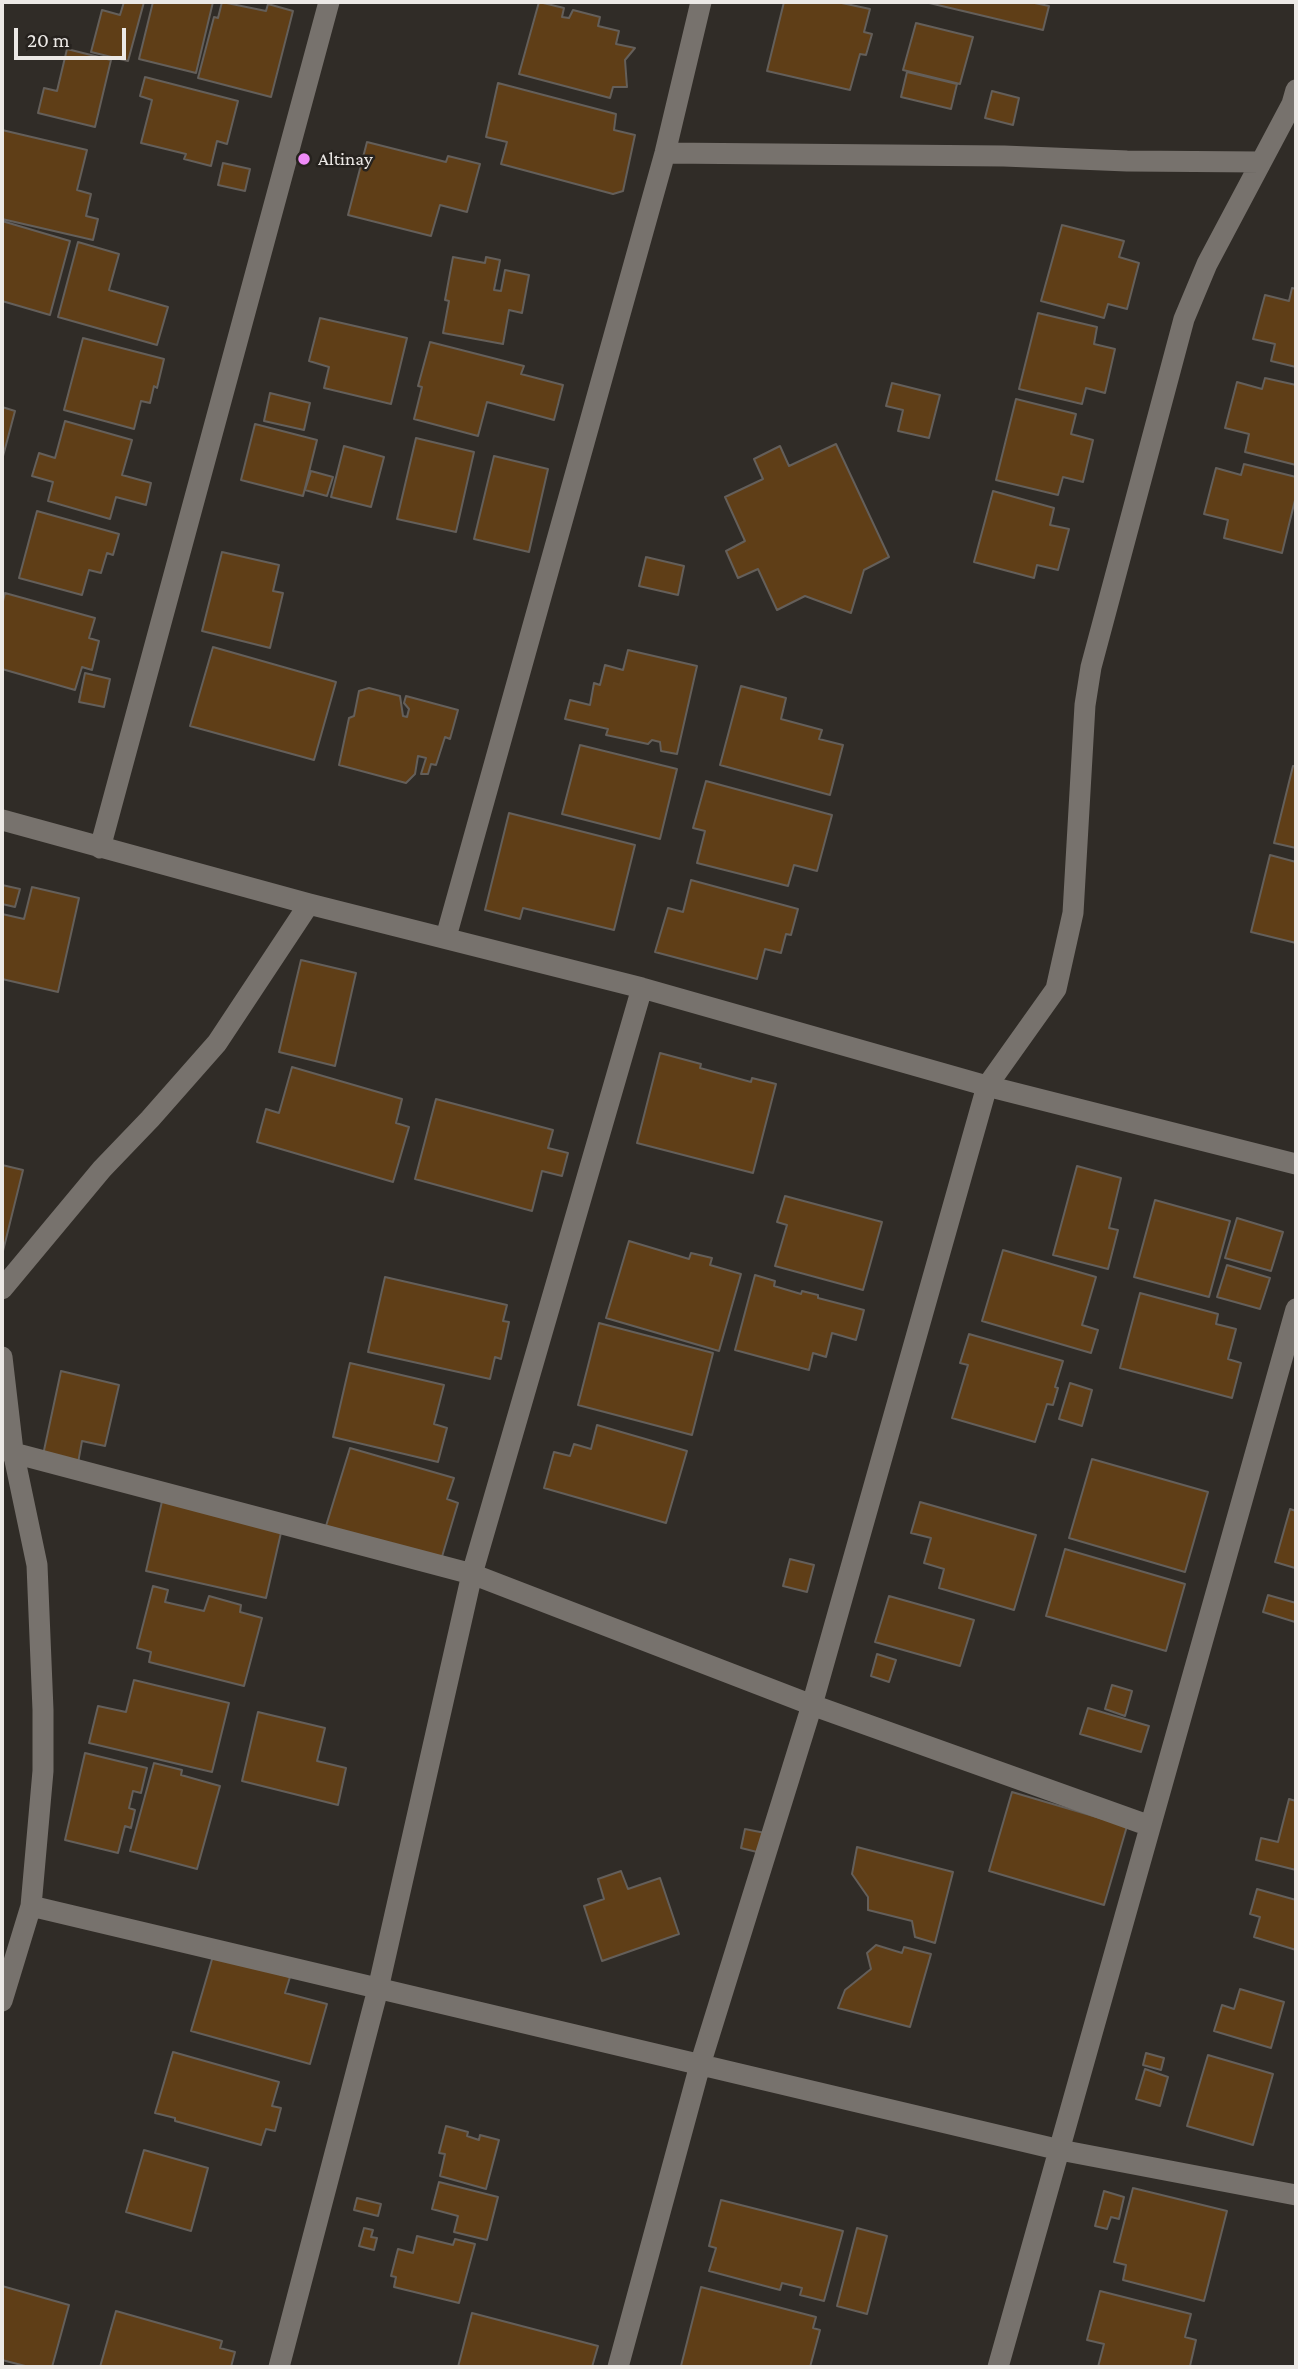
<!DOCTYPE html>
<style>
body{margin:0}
#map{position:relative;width:1298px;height:2369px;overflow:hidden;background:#302c27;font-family:"Crimson Pro",serif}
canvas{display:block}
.frame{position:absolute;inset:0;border:4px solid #ece9e6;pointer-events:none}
.scale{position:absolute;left:14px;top:28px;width:112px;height:32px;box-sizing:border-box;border:4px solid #ece9e6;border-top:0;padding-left:9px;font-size:21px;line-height:24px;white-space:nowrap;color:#ece9e6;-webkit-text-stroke:5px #26221e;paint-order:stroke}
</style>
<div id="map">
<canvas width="1298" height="2369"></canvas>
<div class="frame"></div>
<div class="scale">20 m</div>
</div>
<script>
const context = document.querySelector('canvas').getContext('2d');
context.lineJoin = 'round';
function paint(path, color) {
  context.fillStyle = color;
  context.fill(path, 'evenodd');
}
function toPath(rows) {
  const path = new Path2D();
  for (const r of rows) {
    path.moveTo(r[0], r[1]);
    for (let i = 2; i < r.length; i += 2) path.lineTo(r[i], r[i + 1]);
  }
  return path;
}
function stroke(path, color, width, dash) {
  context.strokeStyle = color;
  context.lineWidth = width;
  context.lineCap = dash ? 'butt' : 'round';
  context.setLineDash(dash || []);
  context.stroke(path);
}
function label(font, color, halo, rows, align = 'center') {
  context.font = font + ' "Crimson Pro",serif';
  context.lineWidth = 5;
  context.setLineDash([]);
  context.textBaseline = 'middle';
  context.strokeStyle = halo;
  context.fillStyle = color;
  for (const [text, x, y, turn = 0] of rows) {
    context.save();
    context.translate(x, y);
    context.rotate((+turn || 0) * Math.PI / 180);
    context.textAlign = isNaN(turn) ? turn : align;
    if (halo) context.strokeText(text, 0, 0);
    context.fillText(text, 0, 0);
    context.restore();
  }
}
const building = toPath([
 [124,2,144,2,128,61,91,52,102,10,120,15,124,2],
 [153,2,213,2,196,73,139,59,153,2],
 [222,2,266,11,268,4,293,11,271,97,198,78,214,17,218,18,222,2],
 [539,2,564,8,562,17,569,18,573,10,600,17,598,26,619,31,616,44,635,48,625,60,627,87,613,87,610,98,519,74,539,2],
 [784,2,837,2,870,9,864,32,872,34,866,55,860,54,850,90,767,71,784,2],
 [925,2,1030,2,1049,6,1043,30,925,2],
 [916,23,973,37,960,84,903,70,916,23],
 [67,49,111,60,95,127,38,113,44,88,57,91,67,49],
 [907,72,957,84,951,109,901,97,907,72],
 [145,77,238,101,227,144,217,141,211,166,184,159,186,154,141,143,152,100,140,96,145,77],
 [498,83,616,114,614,130,635,135,623,191,613,194,501,164,507,142,486,137,498,83],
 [992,91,1019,98,1013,125,985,118,992,91],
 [2,130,87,150,77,190,91,194,86,216,98,219,93,240,2,219,2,130],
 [367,142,446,162,448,156,480,164,467,212,440,205,431,236,348,215,367,142],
 [223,163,250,169,245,191,218,185,223,163],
 [2,221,70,241,50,315,2,301,2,221],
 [1062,225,1124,241,1119,257,1139,263,1127,309,1108,304,1104,318,1041,301,1062,225],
 [78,242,119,254,109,290,168,307,157,345,58,317,78,242],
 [453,257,485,263,486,257,500,260,494,290,501,291,505,270,529,275,522,313,509,310,503,344,443,333,449,301,445,300,453,257],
 [1292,288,1296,289,1296,367,1271,361,1275,344,1253,339,1265,295,1289,301,1292,288],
 [1038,313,1097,327,1094,344,1115,349,1105,393,1086,388,1082,404,1019,389,1038,313],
 [320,318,407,338,391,404,324,388,329,367,309,361,320,318],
 [83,338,164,359,157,388,154,386,150,403,141,401,134,429,64,410,83,338],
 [430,342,524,366,521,374,563,385,554,420,487,402,478,436,414,419,422,387,418,386,430,342],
 [1265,378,1296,385,1296,465,1245,452,1249,434,1225,428,1237,382,1262,389,1265,378],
 [892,383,940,395,929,438,898,431,903,410,886,406,892,383],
 [270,393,310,403,304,430,264,421,270,393],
 [1016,399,1076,414,1071,434,1093,440,1083,482,1063,477,1058,495,996,480,1016,399],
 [2,407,15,411,2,460,2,407],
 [65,421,132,440,122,475,151,483,146,505,116,497,110,519,48,501,53,482,32,476,39,453,55,458,65,421],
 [255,424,317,440,303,496,241,480,255,424],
 [416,438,474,452,456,532,397,519,416,438],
 [836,444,889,557,864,570,851,613,805,596,777,610,758,569,738,578,726,551,745,541,725,497,763,479,754,459,780,446,789,466,836,444],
 [344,446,384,457,371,507,331,497,344,446],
 [494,456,548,469,529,552,474,539,494,456],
 [1244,464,1296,477,1296,496,1282,553,1224,538,1228,520,1204,514,1216,468,1241,475,1244,464],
 [311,471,333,477,327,496,305,490,311,471],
 [993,491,1054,508,1050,525,1069,529,1058,570,1037,565,1034,578,974,562,993,491],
 [37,511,119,534,113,555,107,553,101,573,89,570,82,595,19,578,37,511],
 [222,552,279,565,273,591,283,593,270,648,202,631,222,552],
 [646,557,684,566,678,595,639,586,646,557],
 [5,593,95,618,89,638,99,641,92,670,82,667,75,690,2,669,2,605,5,593],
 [213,647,336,682,314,760,190,726,213,647],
 [628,650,697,666,677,754,661,751,660,742,652,740,648,744,606,735,608,729,565,719,570,700,590,705,594,683,600,685,605,665,623,670,628,650],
 [85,673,110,679,104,707,79,702,85,673],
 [741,686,786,698,781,719,822,730,819,739,843,745,830,795,720,765,741,686],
 [369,688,400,696,403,716,407,717,409,709,404,703,406,696,458,710,450,739,445,737,436,765,431,764,428,774,421,774,426,758,418,756,415,774,406,783,339,765,349,718,354,716,359,691,369,688],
 [580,745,677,769,660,839,562,814,580,745],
 [1293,766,1296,766,1296,848,1274,843,1293,766],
 [706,781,832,815,817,871,794,865,788,886,697,863,705,831,693,828,706,781],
 [509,813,635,845,614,930,523,908,520,919,485,910,509,813],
 [1270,855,1296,862,1296,943,1251,932,1270,855],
 [691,880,798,909,791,935,786,934,781,953,765,949,757,979,655,952,668,908,683,912,691,880],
 [2,885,20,889,15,907,2,904,2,885],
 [32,887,79,898,58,992,2,979,2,914,24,919,32,887],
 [301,960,356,973,335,1066,279,1052,301,960],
 [660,1053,701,1064,700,1068,751,1082,752,1078,776,1084,753,1173,637,1143,660,1053],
 [292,1067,402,1099,396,1123,409,1127,393,1182,257,1142,266,1109,279,1113,292,1067],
 [436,1099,553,1130,548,1148,568,1153,562,1176,542,1171,532,1211,415,1179,436,1099],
 [2,1165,23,1170,2,1255,2,1165],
 [1077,1166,1121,1178,1109,1228,1118,1230,1108,1269,1053,1255,1077,1166],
 [785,1196,882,1222,863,1290,775,1266,787,1225,777,1222,785,1196],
 [1155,1200,1230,1221,1209,1297,1134,1277,1155,1200],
 [1237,1218,1283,1232,1271,1271,1225,1258,1237,1218],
 [629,1241,689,1259,691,1253,712,1258,710,1265,741,1274,719,1351,606,1318,629,1241],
 [1003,1250,1096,1277,1082,1325,1098,1330,1091,1353,982,1321,1003,1250],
 [1227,1265,1270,1278,1260,1309,1217,1297,1227,1265],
 [755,1275,775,1281,774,1286,801,1294,802,1291,818,1295,818,1298,864,1310,856,1340,832,1333,826,1357,813,1353,809,1370,735,1350,755,1275],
 [385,1277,507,1305,503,1321,509,1322,501,1359,495,1357,490,1379,368,1352,385,1277],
 [1140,1293,1218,1314,1216,1324,1236,1329,1228,1359,1241,1363,1232,1398,1120,1368,1140,1293],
 [599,1323,713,1353,692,1435,578,1405,599,1323],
 [969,1334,1063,1361,1055,1387,1058,1388,1053,1405,1047,1404,1035,1442,952,1418,968,1365,960,1363,969,1334],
 [350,1363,444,1385,434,1424,447,1428,438,1462,333,1437,350,1363],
 [61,1371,119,1385,105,1446,82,1441,78,1463,43,1455,61,1371],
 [1070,1383,1092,1390,1082,1426,1059,1419,1070,1383],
 [597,1425,687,1451,666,1523,544,1488,554,1452,570,1456,574,1444,591,1449,597,1425],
 [350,1448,454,1478,447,1499,458,1503,441,1560,326,1526,350,1448],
 [1092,1459,1208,1492,1185,1572,1069,1538,1092,1459],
 [163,1497,283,1524,266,1598,146,1571,163,1497],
 [920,1502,1036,1535,1014,1610,939,1588,944,1569,924,1563,931,1538,911,1533,920,1502],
 [1290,1509,1296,1511,1295,1568,1275,1562,1290,1509],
 [1065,1549,1185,1584,1166,1651,1046,1616,1065,1549],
 [790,1559,814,1565,807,1592,783,1586,790,1559],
 [153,1586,168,1590,165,1602,204,1611,209,1596,241,1605,240,1612,262,1618,244,1686,149,1662,151,1652,137,1648,153,1586],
 [1268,1595,1296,1603,1295,1622,1263,1612,1268,1595],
 [889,1596,974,1620,960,1666,875,1642,889,1596],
 [877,1654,896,1660,889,1682,871,1676,877,1654],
 [134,1680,229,1703,212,1772,89,1743,98,1706,126,1712,134,1680],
 [1112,1685,1132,1691,1125,1716,1105,1709,1112,1685],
 [1088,1708,1149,1726,1141,1752,1080,1734,1088,1708],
 [258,1712,325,1728,317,1761,346,1768,338,1805,242,1781,258,1712],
 [85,1753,147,1768,141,1793,133,1791,129,1808,135,1810,131,1828,125,1826,118,1853,65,1840,85,1753],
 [154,1763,182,1770,181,1775,220,1786,197,1869,130,1851,154,1763],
 [1012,1792,1127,1826,1104,1905,989,1871,1012,1792],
 [1289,1799,1296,1801,1296,1870,1256,1860,1261,1838,1278,1842,1289,1799],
 [745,1829,765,1833,761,1853,741,1848,745,1829],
 [857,1847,953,1872,935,1943,915,1937,912,1921,868,1910,868,1897,852,1874,857,1847],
 [621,1871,628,1889,660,1878,679,1934,602,1961,584,1906,604,1899,598,1879,621,1871],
 [1257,1889,1296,1900,1296,1950,1254,1937,1260,1917,1250,1914,1257,1889],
 [876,1945,902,1953,904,1947,931,1954,910,2027,838,2008,845,1990,871,1969,867,1953,876,1945],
 [213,1956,290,1977,285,1993,327,2004,310,2064,191,2031,213,1956],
 [1240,1989,1284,2002,1271,2048,1214,2031,1222,2005,1234,2009,1240,1989],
 [173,2052,279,2082,272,2106,281,2108,275,2131,266,2129,261,2145,175,2121,175,2118,155,2113,173,2052],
 [1146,2053,1164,2058,1161,2070,1143,2065,1146,2053],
 [1208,2055,1273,2074,1253,2145,1187,2126,1208,2055],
 [1145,2069,1168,2077,1160,2106,1136,2099,1145,2069],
 [446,2126,468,2132,467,2136,479,2140,480,2135,499,2140,486,2189,440,2176,445,2154,439,2153,446,2126],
 [144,2150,208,2168,191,2231,126,2212,144,2150],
 [439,2182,498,2197,487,2240,454,2232,458,2216,432,2209,439,2182],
 [1133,2188,1227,2211,1204,2301,1123,2280,1126,2265,1114,2262,1133,2188],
 [1104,2191,1124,2197,1119,2219,1111,2217,1107,2229,1095,2226,1104,2191],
 [357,2198,381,2204,378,2216,354,2210,357,2198],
 [721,2200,843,2231,824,2301,800,2295,802,2288,782,2283,780,2290,709,2271,716,2248,709,2246,721,2200],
 [364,2228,373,2230,371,2237,377,2238,374,2250,359,2246,364,2228],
 [857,2228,887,2236,867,2314,837,2306,857,2228],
 [417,2236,453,2245,455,2239,475,2244,459,2303,394,2287,396,2277,391,2276,398,2249,413,2253,417,2236],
 [2,2286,69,2305,52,2367,29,2367,2,2360,2,2286],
 [701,2287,816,2317,813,2328,820,2330,810,2367,681,2366,701,2287],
 [1100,2291,1191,2314,1185,2337,1196,2340,1190,2366,1098,2367,1104,2344,1087,2340,1100,2291],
 [116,2311,222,2341,220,2348,235,2352,231,2367,100,2367,116,2311],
 [472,2313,598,2346,592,2367,458,2367,472,2313]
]);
paint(building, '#5f3e17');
stroke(building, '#645f5a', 2);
stroke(toPath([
 [665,153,1004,156,1127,161,1261,162],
 [2,820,309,904,642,988,987,1086,1296,1164],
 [100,848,329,2],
 [446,937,665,153,701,2],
 [2,1289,102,1169,150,1119,217,1043,309,904],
 [2,1357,13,1451,37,1565,43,1710,43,1771,31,1906,2,2001],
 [2,1450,472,1574,812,1705,1150,1826],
 [31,1906,1060,2150,1296,2195],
 [279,2367,378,1989,472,1574,642,988],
 [618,2367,700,2065,812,1705,987,1086,1056,989,1073,913,1085,705,1091,667,1184,319,1207,264,1292,104,1296,90],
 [998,2367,1296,1309]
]), '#77726d', 21);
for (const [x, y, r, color] of [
 [304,159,7,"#ef8bf7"]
]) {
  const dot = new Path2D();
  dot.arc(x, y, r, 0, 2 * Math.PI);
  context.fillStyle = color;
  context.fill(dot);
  stroke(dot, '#26221e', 2.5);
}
label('19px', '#ece9e6', '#26221e', [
 ["Altinay",318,159]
], 'left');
</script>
